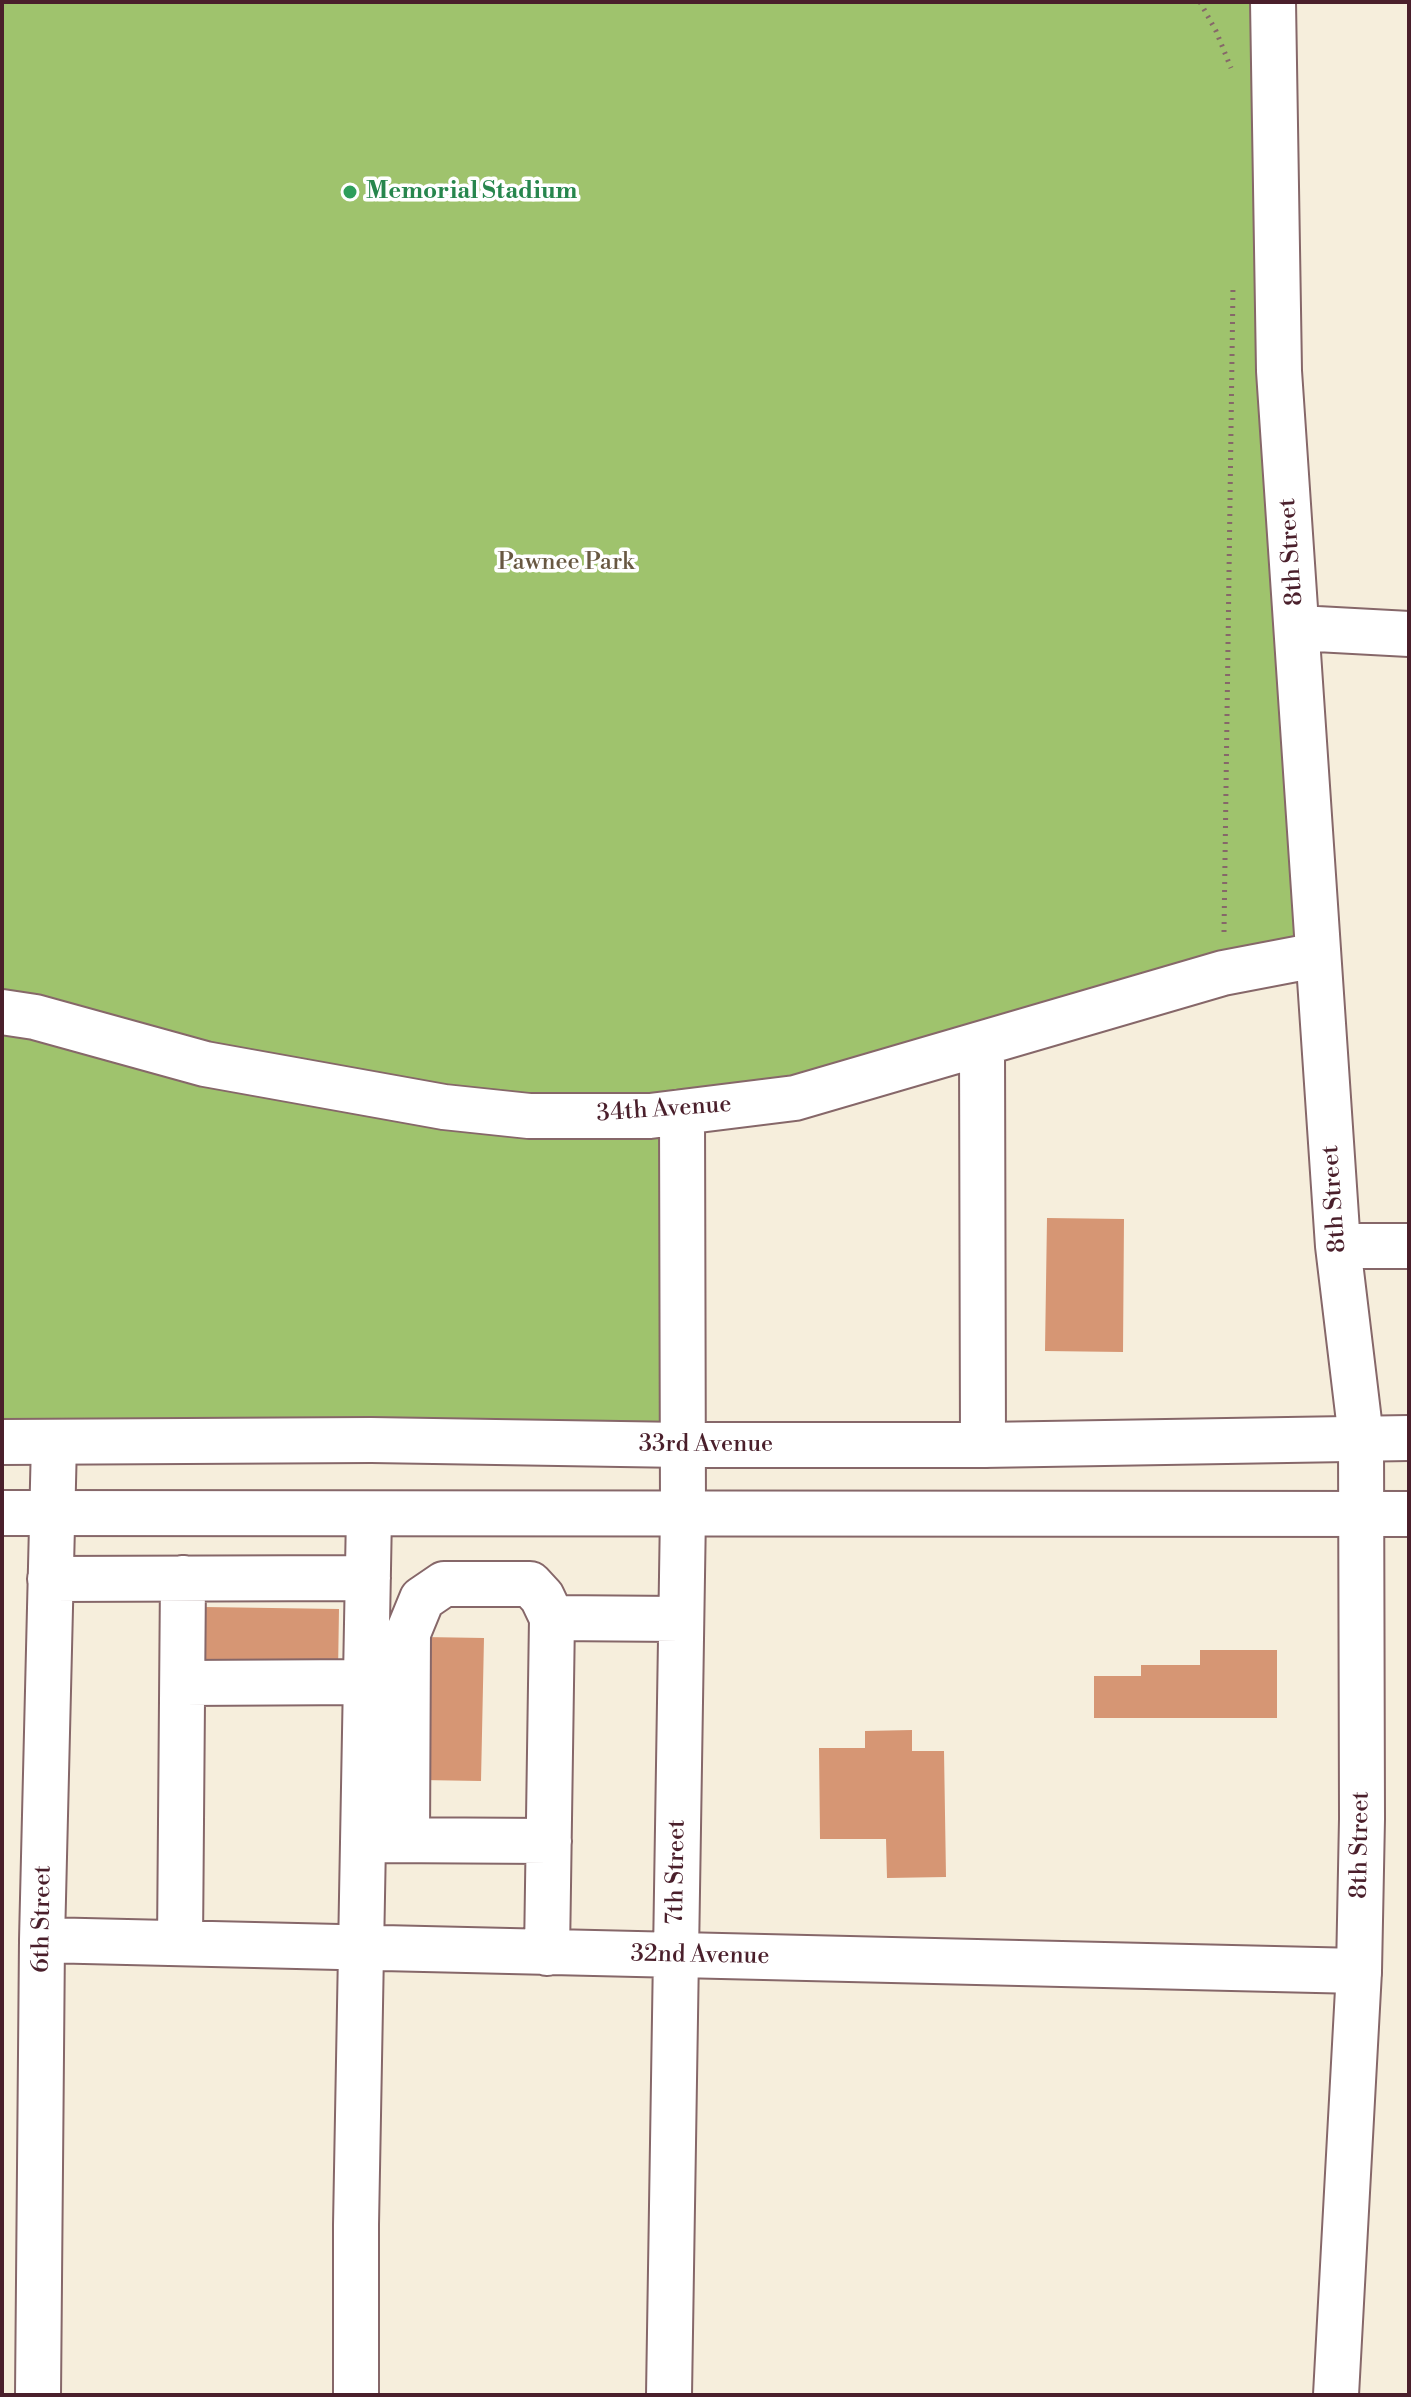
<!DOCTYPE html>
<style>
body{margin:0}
#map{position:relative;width:1411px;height:2397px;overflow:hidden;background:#f6eedc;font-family:"Libre Bodoni",serif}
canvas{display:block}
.frame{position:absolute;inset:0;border:4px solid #4a1f2b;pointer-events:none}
</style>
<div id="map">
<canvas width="1411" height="2397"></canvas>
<div class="frame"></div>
</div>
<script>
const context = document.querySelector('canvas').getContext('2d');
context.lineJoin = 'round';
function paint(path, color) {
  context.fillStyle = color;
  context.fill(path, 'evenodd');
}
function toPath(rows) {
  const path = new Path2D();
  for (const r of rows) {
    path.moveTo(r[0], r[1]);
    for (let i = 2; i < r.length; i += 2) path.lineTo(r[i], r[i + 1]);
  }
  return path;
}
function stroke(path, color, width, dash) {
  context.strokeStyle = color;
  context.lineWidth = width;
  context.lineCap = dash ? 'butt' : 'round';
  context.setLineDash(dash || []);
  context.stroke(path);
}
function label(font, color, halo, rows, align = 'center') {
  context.font = font + ' "Libre Bodoni",serif';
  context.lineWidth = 7;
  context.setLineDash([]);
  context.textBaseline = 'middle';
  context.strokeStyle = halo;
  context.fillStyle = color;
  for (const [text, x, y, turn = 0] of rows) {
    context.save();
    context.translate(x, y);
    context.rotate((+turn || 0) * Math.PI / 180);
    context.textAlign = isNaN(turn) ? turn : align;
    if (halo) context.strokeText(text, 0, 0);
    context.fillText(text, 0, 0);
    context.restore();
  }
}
paint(toPath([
 [2,2,1273,2,1317,955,682,1112,683,1445,2,1443]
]), '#9fc36d');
paint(toPath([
 [1047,1218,1124,1219,1123,1352,1045,1351],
 [204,1607,339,1609,338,1672,203,1670],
 [424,1637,484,1638,481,1781,421,1780],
 [1200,1650,1277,1650,1277,1718,1094,1718,1094,1676,1141,1676,1141,1665,1200,1665],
 [912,1730,912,1751,944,1751,946,1877,887,1878,886,1839,820,1839,819,1748,865,1748,865,1731]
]), '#d69674');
const minor = toPath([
 [1273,2,1279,371,1338,1246,1361,1438],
 [1298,628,1409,634],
 [2,1012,35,1017,205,1064,444,1107,529,1116,650,1116,795,1098,1223,973,1317,955],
 [982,1044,983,1445],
 [1338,1246,1409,1246],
 [50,1579,368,1578],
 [552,1618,680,1619],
 [183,1683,367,1682],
 [379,1840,549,1841],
 [407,1840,408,1633,422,1599,444,1584,530,1584,542,1597,552,1618,547,1953],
 [42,1940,1359,1971],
 [180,1943,183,1578],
 [38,2395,42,1940,54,1442],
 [356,2395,356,2225,369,1514],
 [669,2395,683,1513,682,1112]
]);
const major = toPath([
 [1336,2395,1359,1971,1362,1819,1361,1438]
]);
const highway = toPath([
 [2,1442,371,1440,683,1445,983,1445,1409,1438],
 [2,1513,1409,1514]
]);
stroke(minor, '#866769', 48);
stroke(major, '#866769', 48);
stroke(highway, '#866769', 48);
stroke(toPath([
 [1200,2,1216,31,1231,68],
 [1224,932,1233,286]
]), '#866769', 5, [2, 6]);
stroke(minor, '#fff', 44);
stroke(major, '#fff', 44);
stroke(highway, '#fff', 44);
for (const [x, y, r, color] of [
 [350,192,8,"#2e9e5b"]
]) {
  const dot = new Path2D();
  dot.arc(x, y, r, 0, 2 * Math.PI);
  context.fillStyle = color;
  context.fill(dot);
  stroke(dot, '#fff', 3);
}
label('bold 24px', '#27864d', '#fff', [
 ["Memorial Stadium",366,192]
], 'left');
label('24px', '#4a1f2b', '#fff', [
 ["8th Street",1292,552,-94],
 ["34th Avenue",664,1110,-4],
 ["8th Street",1335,1199,-94],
 ["33rd Avenue",706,1445],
 ["8th Street",1361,1845,-89],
 ["7th Street",677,1872,-89],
 ["6th Street",43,1919,-89],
 ["32nd Avenue",700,1956,1]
]);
label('24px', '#685842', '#fff', [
 ["Pawnee Park",566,563]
]);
</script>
